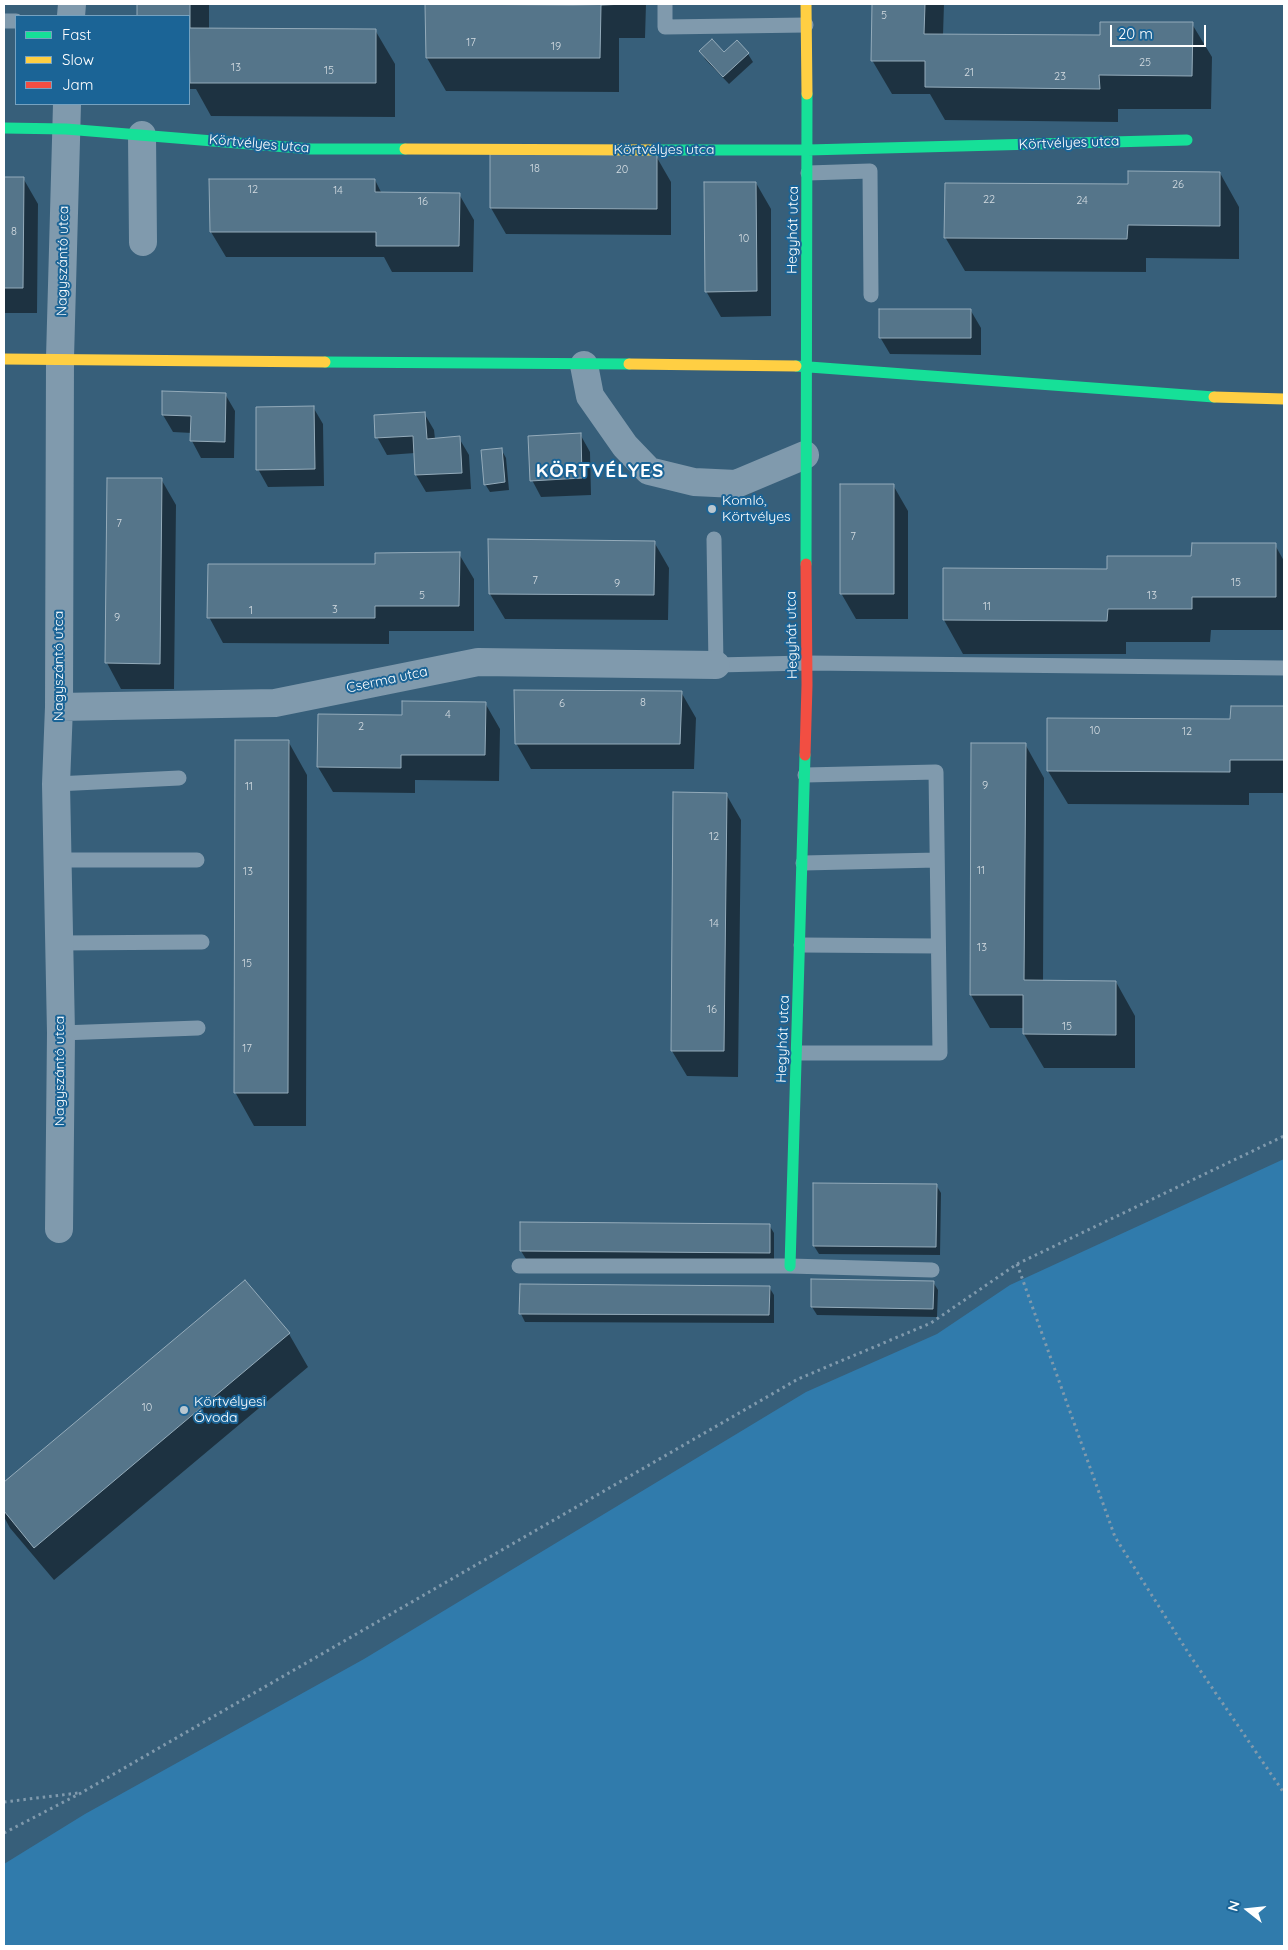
<!DOCTYPE html>
<meta charset="utf-8">
<style>
body{margin:0}
#map{position:relative;width:1288px;height:1950px;overflow:hidden;background:#375f7a;font-family:Quicksand,sans-serif}
canvas{display:block}
.frame{position:absolute;inset:0;border:5px solid #fff;pointer-events:none}
.legend{position:absolute;left:15px;top:15px;width:175px;height:90px;box-sizing:border-box;background:#1b6496;border:1px solid #76a2c0;margin:0;padding:6px 9px;list-style:none;font-size:15px;color:#fff}
.legend li{display:flex;align-items:center;gap:10px;height:25px}
.legend b{width:25px;border:1px solid #76a2c0}
.north{position:absolute;left:1223px;top:1885px;width:50px;height:50px;-webkit-text-stroke:4px #1b6496;paint-order:stroke;rotate:286deg;font-size:14px;font-weight:700;line-height:20px;text-align:center;color:#fff}
.north::after{content:'';display:block;margin:auto;width:18px;height:22px;background:#fff;clip-path:polygon(50% 0,100% 100%,50% 72%,0 100%)}
.scale{position:absolute;left:1110px;top:25px;width:96px;height:22px;box-sizing:border-box;border:2px solid #fff;border-top:0;padding-left:6px;font-size:15px;line-height:18px;white-space:nowrap;color:#fff;-webkit-text-stroke:4px #1b6496;paint-order:stroke}
</style>
<div id="map">
<canvas width="1288" height="1950"></canvas>
<div class="frame"></div>
<ul class="legend">
<li><b style="height:6px;background:#16e098"></b>Fast</li>
<li><b style="height:6px;background:#ffcf43"></b>Slow</li>
<li><b style="height:6px;background:#f24e42"></b>Jam</li>
</ul>
<div class="north">N</div>
<div class="scale">20 m</div>
</div>
<script>
const context = document.querySelector('canvas').getContext('2d');
context.lineJoin = 'round';
function paint(path, color) {
  context.fillStyle = color;
  context.fill(path, 'evenodd');
}
function toPath(rows) {
  const path = new Path2D();
  for (const r of rows) {
    path.moveTo(r[0], r[1]);
    for (let i = 2; i < r.length; i += 2) path.lineTo(r[i], r[i + 1]);
  }
  return path;
}
function stroke(path, color, width, dash) {
  context.strokeStyle = color;
  context.lineWidth = width;
  context.lineCap = dash ? 'butt' : 'round';
  context.setLineDash(dash || []);
  context.stroke(path);
}
function label(font, color, halo, rows, align = 'center') {
  context.font = font + ' Quicksand,sans-serif';
  context.lineWidth = 4;
  context.setLineDash([]);
  context.textBaseline = 'middle';
  context.strokeStyle = halo;
  context.fillStyle = color;
  for (const [text, x, y, turn = 0] of rows) {
    context.save();
    context.translate(x, y);
    context.rotate((+turn || 0) * Math.PI / 180);
    context.textAlign = isNaN(turn) ? turn : align;
    if (halo) context.strokeText(text, 0, 0);
    context.fillText(text, 0, 0);
    context.restore();
  }
}
paint(toPath([
 [1284,1159,1284,1946,4,1946,4,1864,85,1814,364,1659,806,1392,937,1334,1010,1285]
]), '#307bac');
paint(toPath([
 [138,4,209,4,209,29,375,30,395,64,395,117,211,116,196,89,189,89,189,16,138,16],
 [575,4,646,4,645,38,619,38,619,92,446,91,427,58,575,6],
 [873,4,944,4,943,35,1101,36,1192,24,1212,57,1211,109,1118,109,1118,122,945,120,930,94,892,94,872,60],
 [737,42,748,54,753,62,729,84,705,59,701,51,724,54],
 [656,156,671,182,671,235,506,234,491,208],
 [1220,173,1239,207,1239,259,1146,258,1146,272,965,271,945,237,1129,186],
 [4,178,23,178,38,204,37,313,4,313],
 [375,180,382,194,459,194,474,220,473,272,392,272,384,257,226,257,211,232],
 [756,183,771,209,771,316,721,317,706,291],
 [971,311,981,328,981,355,890,354,880,337],
 [225,394,235,411,234,458,201,458,192,441,192,433,173,432,163,415],
 [313,407,323,424,324,486,268,487,258,469],
 [424,413,434,430,435,439,459,438,469,455,471,489,426,492,416,475,415,453,387,455,377,437],
 [580,434,590,452,591,495,541,497,532,480],
 [501,449,506,458,509,490,490,492,485,484],
 [161,479,176,505,174,689,121,689,107,663],
 [893,485,908,511,908,619,856,619,841,593],
 [654,542,669,568,668,620,505,619,490,594],
 [1275,545,1284,561,1284,630,1211,630,1210,642,1126,642,1126,654,963,654,944,620,944,569,1109,570],
 [459,554,474,579,474,631,389,631,389,644,223,643,209,617,376,566],
 [681,692,696,718,694,769,531,769,516,743],
 [485,703,500,729,499,781,415,780,415,793,333,792,318,767,403,716],
 [1232,707,1284,708,1284,793,1249,793,1249,805,1068,804,1048,771,1049,719,1231,720],
 [288,741,307,775,306,1126,254,1126,235,1092],
 [1025,744,1044,778,1043,982,1116,982,1135,1016,1135,1068,1044,1068,1024,1034,1024,1028,990,1028,971,995],
 [726,794,741,820,738,1077,687,1076,672,1051],
 [936,1185,941,1193,940,1255,819,1254,814,1246],
 [522,1223,769,1225,774,1233,774,1261,526,1259,521,1251],
 [245,1281,289,1334,308,1367,54,1580,10,1528,4,1517,4,1484],
 [933,1282,938,1290,937,1317,817,1315,812,1307],
 [769,1287,774,1295,774,1323,525,1322,521,1314]
]), '#0007');
const building = toPath([
 [137,4,190,4,190,28,376,29,376,83,190,83,189,16,137,16,137,4],
 [425,4,573,5,627,4,601,5,600,58,426,58,425,4],
 [872,4,925,4,924,34,1100,35,1100,22,1193,22,1192,76,1099,75,1100,89,925,87,925,61,871,61,872,4],
 [712,39,724,52,737,40,749,53,723,77,699,51,712,39],
 [490,154,657,155,657,209,490,208,490,154],
 [1128,171,1220,172,1220,226,1128,225,1127,239,944,238,945,183,1128,184,1128,171],
 [4,177,24,177,23,288,4,288,4,177],
 [209,179,375,179,375,192,460,193,459,246,376,246,376,232,210,232,209,179],
 [704,182,756,182,757,291,705,292,704,182],
 [879,309,971,309,971,338,879,338,879,309],
 [162,391,226,393,225,442,190,441,191,416,162,415,162,391],
 [314,406,315,469,256,470,256,407,314,406],
 [425,412,427,439,460,436,462,473,415,475,413,436,375,438,374,415,425,412],
 [581,433,582,478,530,481,528,436,581,433],
 [502,448,505,482,484,485,481,450,502,448],
 [107,478,162,478,160,664,105,663,107,478],
 [840,484,894,484,894,594,840,594,840,484],
 [488,539,655,541,654,595,489,594,488,539],
 [1192,543,1276,543,1276,597,1192,597,1192,609,1108,609,1107,621,943,620,943,568,1107,569,1107,556,1191,556,1192,543],
 [460,552,459,606,375,606,375,618,207,618,208,564,375,564,375,553,460,552],
 [514,690,682,691,680,744,515,744,514,690],
 [402,701,486,702,485,755,401,755,401,768,317,767,318,714,402,715,402,701],
 [1231,706,1284,706,1284,760,1230,760,1230,772,1047,771,1047,718,1230,719,1231,706],
 [235,740,289,740,288,1093,234,1093,235,740],
 [971,743,1026,743,1024,980,1116,981,1116,1035,1023,1034,1023,995,970,995,971,743],
 [673,792,727,793,724,1051,671,1051,673,792],
 [813,1183,937,1184,936,1247,813,1246,813,1183],
 [520,1222,770,1224,770,1253,520,1251,520,1222],
 [811,1279,934,1281,933,1309,811,1307,811,1279],
 [245,1280,290,1333,34,1548,4,1511,4,1482,245,1280],
 [520,1284,770,1286,769,1315,519,1314,520,1284]
]);
paint(building, '#55758a');
stroke(building, '#94abba', 1);
stroke(toPath([
 [1017,1264,1115,1537,1189,1654,1284,1793],
 [4,1802,78,1793],
 [4,1833,81,1793,798,1379,931,1323,1017,1264,1284,1136]
]), '#809aad', 3, [2.5, 4]);
stroke(toPath([
 [665,4,665,27,806,25],
 [4,21,16,21],
 [808,173,870,171,871,295],
 [714,539,716,665,807,663,1284,668],
 [56,784,179,778],
 [58,860,197,860],
 [803,863,937,860],
 [60,943,202,942],
 [801,945,938,946],
 [61,1033,198,1028],
 [798,1053,940,1053,936,772,805,775],
 [519,1266,790,1266,932,1270]
]), '#809aad', 15);
stroke(toPath([
 [71,16,72,4],
 [142,135,143,242],
 [584,365,590,396,625,446,649,471,694,482,736,484,805,455],
 [59,707,275,703,478,662,716,665],
 [59,1229,61,1033,56,784,59,707,60,358,67,104]
]), '#809aad', 28);
stroke(toPath([
 [4,128,66,129,311,149,405,149],
 [652,150,808,150,1187,140],
 [325,362,629,364],
 [796,366,1214,397],
 [806,564,807,94],
 [790,1266,805,755]
]), '#16e098', 11);
stroke(toPath([
 [806,4,807,94],
 [405,149,652,150],
 [4,359,325,362],
 [629,364,796,366],
 [1214,397,1284,399]
]), '#ffcf43', 11);
stroke(toPath([
 [805,755,807,685,806,564]
]), '#f24e42', 11);
for (const [x, y, r, color] of [
 [712,509,5,"#b9c7d0"],
 [184,1410,5,"#b9c7d0"]
]) {
  const dot = new Path2D();
  dot.arc(x, y, r, 0, 2 * Math.PI);
  context.fillStyle = color;
  context.fill(dot);
  stroke(dot, '#1b6496', 2);
}
label('11px', '#d4dce2', null, [
 ["5",884,16],
 ["17",471,43],
 ["19",556,47],
 ["25",1145,63],
 ["13",236,68],
 ["15",329,71],
 ["21",969,73],
 ["23",1060,77],
 ["18",535,169],
 ["20",622,170],
 ["26",1178,185],
 ["12",253,190],
 ["14",338,191],
 ["22",989,200],
 ["24",1082,201],
 ["16",423,202],
 ["8",14,232],
 ["10",744,239],
 ["7",119,524],
 ["7",853,537],
 ["7",535,581],
 ["15",1236,583],
 ["9",617,584],
 ["5",422,596],
 ["13",1152,596],
 ["11",987,607],
 ["3",335,610],
 ["1",251,611],
 ["9",117,618],
 ["8",643,703],
 ["6",562,704],
 ["4",448,715],
 ["2",361,727],
 ["10",1095,731],
 ["12",1187,732],
 ["9",985,786],
 ["11",249,787],
 ["12",714,837],
 ["11",981,871],
 ["13",248,872],
 ["14",714,924],
 ["13",982,948],
 ["15",247,964],
 ["16",712,1010],
 ["15",1067,1027],
 ["17",247,1049],
 ["10",147,1408]
]);
label('14px', '#fff', '#1b6496', [
 ["Körtvélyes utca",1069,143,-2],
 ["Körtvélyes utca",259,144,5],
 ["Körtvélyes utca",664,150],
 ["Hegyhát utca",793,230,-89],
 ["Nagyszántó utca",63,261,-89],
 ["Hegyhát utca",792,635,-91],
 ["Nagyszántó utca",59,666,-90],
 ["Cserma utca",387,680,-12],
 ["Hegyhát utca",783,1039,-88],
 ["Nagyszántó utca",60,1071,-90]
]);
label('14px', '#fff', '#1b6496', [
 ["Komló,",722,501],
 ["Körtvélyes",722,517],
 ["Körtvélyesi",194,1402],
 ["Óvoda",194,1418]
], 'left');
context.letterSpacing = '1px';
label('bold 19px', '#fff', '#1b6496', [
 ["KÖRTVÉLYES",600,471]
]);
context.letterSpacing = '0px';
</script>
